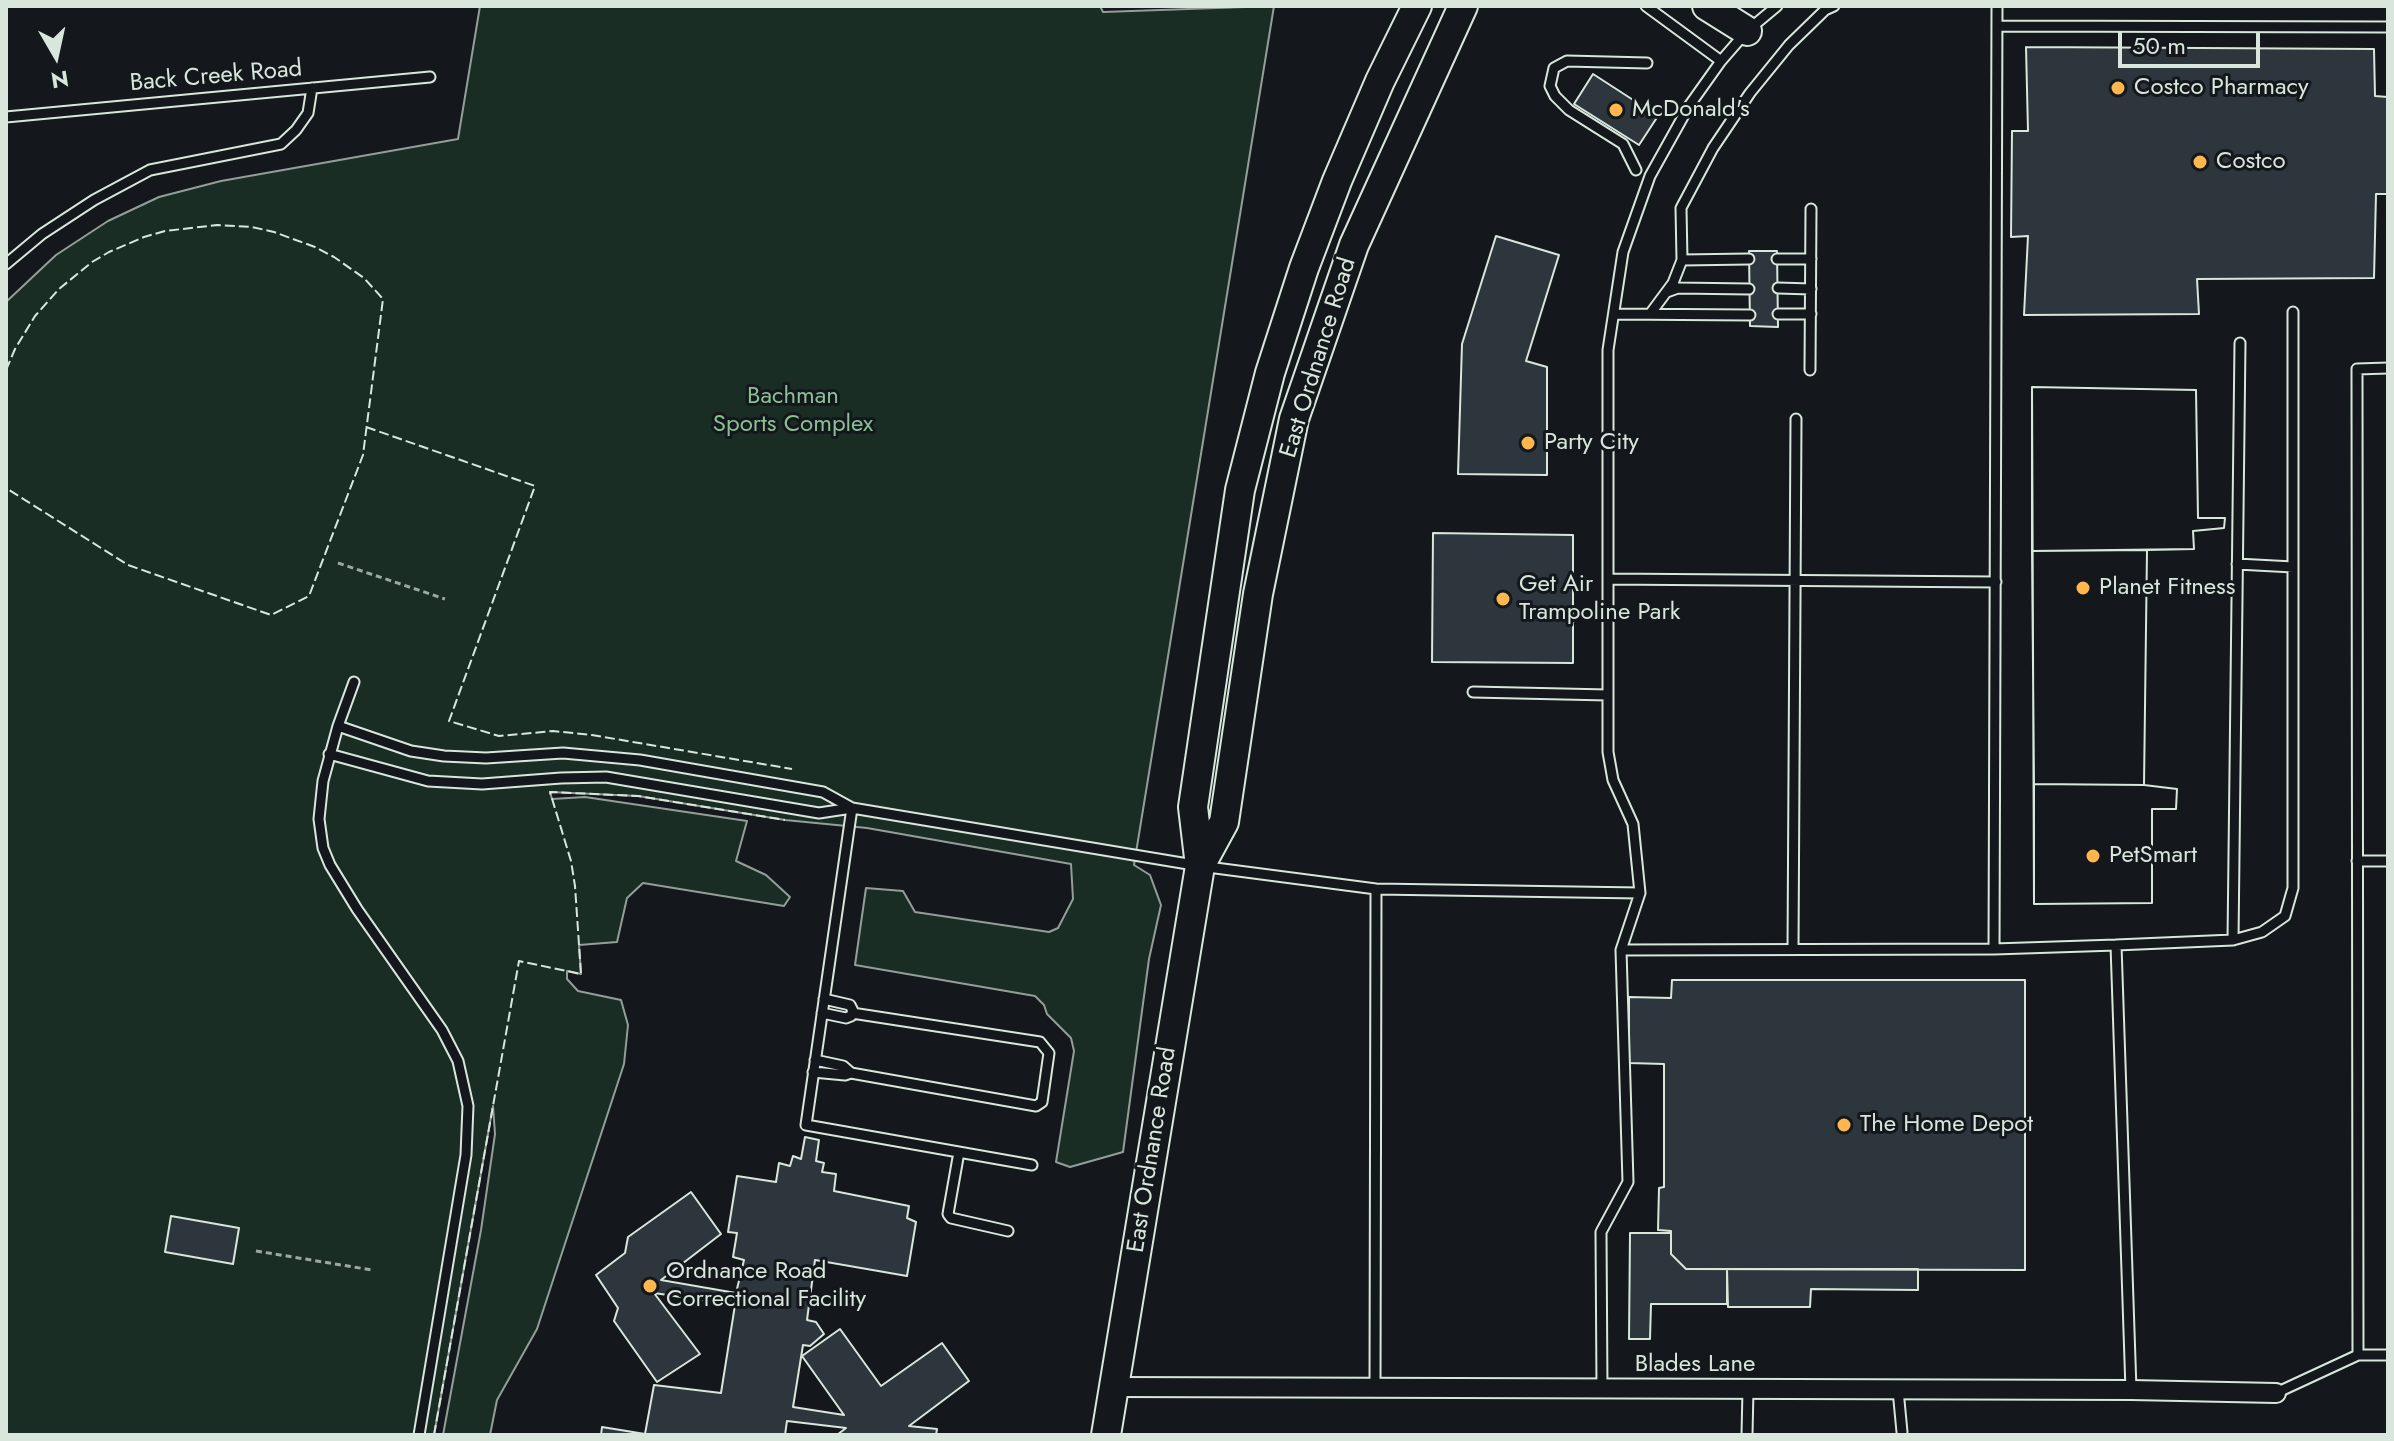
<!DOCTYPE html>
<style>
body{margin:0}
#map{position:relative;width:2394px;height:1441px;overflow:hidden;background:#14181c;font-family:Jost,sans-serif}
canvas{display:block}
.frame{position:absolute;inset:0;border:8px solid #d8e6dc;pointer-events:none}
.north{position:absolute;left:16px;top:16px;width:80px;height:80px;-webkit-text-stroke:6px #14181c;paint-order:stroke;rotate:171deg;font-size:22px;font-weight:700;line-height:32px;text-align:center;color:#d8e6dc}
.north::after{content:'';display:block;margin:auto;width:28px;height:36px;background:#d8e6dc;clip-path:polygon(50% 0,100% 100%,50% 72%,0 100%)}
.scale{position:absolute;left:2118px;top:32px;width:142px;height:36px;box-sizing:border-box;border:4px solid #d8e6dc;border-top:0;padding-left:10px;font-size:24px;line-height:28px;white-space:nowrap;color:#d8e6dc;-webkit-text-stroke:6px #14181c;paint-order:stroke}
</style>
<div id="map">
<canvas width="2394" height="1441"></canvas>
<div class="frame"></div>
<div class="north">N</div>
<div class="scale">50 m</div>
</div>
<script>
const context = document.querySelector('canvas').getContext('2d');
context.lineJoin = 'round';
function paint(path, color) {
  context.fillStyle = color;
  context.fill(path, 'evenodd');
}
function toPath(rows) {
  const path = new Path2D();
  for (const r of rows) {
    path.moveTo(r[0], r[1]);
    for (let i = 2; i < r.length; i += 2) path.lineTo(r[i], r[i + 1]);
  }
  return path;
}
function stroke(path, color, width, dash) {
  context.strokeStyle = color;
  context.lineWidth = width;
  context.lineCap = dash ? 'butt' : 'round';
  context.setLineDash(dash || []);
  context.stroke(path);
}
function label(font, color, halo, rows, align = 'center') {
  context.font = font + ' Jost,sans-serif';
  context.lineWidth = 6;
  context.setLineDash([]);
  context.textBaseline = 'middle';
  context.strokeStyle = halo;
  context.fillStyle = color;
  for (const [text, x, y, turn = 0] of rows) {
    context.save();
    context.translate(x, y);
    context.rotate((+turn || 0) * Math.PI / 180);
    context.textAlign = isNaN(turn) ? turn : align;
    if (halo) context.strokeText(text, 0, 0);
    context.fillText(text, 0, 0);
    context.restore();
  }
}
const green = toPath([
 [480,6,1100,6,1103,12,1274,6,1134,865,1150,875,1161,905,1149,959,1123,1152,1070,1167,1056,1162,1074,1051,1071,1038,1047,1014,1044,1005,1035,996,855,965,866,888,903,891,915,912,1049,932,1058,928,1073,899,1071,864,867,828,785,820,638,796,550,792,552,799,585,797,747,821,736,861,766,875,790,897,784,906,643,883,627,898,617,942,579,945,581,974,567,971,567,979,578,991,621,1000,628,1025,624,1064,537,1329,497,1400,490,1435,443,1435,481,1230,495,1134,493,1106,434,1435,6,1435,6,302,56,255,108,221,159,197,221,181,458,139,480,6]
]);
paint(green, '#1a2d24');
stroke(green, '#939e99', 2);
const building = toPath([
 [2026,47,2374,49,2375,96,2388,97,2388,194,2376,194,2374,278,2197,279,2199,314,2024,315,2028,236,2011,237,2012,131,2028,131,2026,47],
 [1593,74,1658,116,1639,145,1574,104,1593,74],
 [1496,236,1559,255,1526,361,1547,367,1547,475,1458,474,1462,344,1496,236],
 [1749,251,1777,251,1778,327,1750,326,1749,251],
 [2032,387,2196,390,2198,518,2225,518,2224,528,2193,531,2194,549,2147,550,2144,785,2177,789,2176,809,2152,809,2152,903,2034,904,2032,387],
 [2032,387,2196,390,2198,518,2225,518,2224,528,2193,531,2194,549,2032,551,2032,387],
 [1433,533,1573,535,1573,663,1432,662,1433,533],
 [2147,550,2144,785,2034,784,2032,551,2147,550],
 [2034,784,2144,785,2177,789,2176,809,2152,809,2152,903,2034,904,2034,784],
 [1672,980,2025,980,2025,1270,1686,1269,1671,1254,1671,1231,1658,1230,1659,1188,1664,1187,1664,1064,1629,1063,1629,997,1671,998,1672,980],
 [805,1137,819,1140,816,1161,824,1163,822,1172,836,1174,834,1191,909,1206,907,1218,916,1222,907,1276,815,1260,807,1320,816,1322,824,1334,810,1346,803,1345,793,1407,844,1415,802,1356,840,1329,881,1386,942,1343,969,1381,909,1426,937,1429,936,1435,837,1435,846,1428,787,1421,785,1435,601,1435,602,1427,645,1434,654,1385,721,1393,735,1305,654,1293,700,1354,657,1382,614,1321,618,1308,596,1275,625,1253,628,1237,691,1192,721,1234,661,1280,736,1293,744,1260,733,1257,737,1233,728,1232,737,1176,776,1182,779,1163,790,1166,793,1156,801,1159,805,1137],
 [171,1216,239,1228,233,1264,165,1252,171,1216],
 [1630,1233,1671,1233,1671,1254,1686,1269,1727,1269,1727,1304,1651,1304,1650,1339,1629,1339,1630,1233],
 [1727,1269,1918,1269,1918,1290,1811,1289,1810,1307,1728,1307,1727,1269]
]);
paint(building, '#2c363c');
stroke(building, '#d8e6dc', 2);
const service = toPath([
 [1646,6,1721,61],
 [1997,6,1994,949,2116,945,2131,1390],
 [1998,26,2388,27],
 [6,117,430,77],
 [1636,170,1623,144,1569,110,1555,96,1550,86,1554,68,1567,61,1647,63],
 [1777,259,1811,259],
 [1682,260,1681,208,1713,148,1750,93,1789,45,1825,10,1834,6],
 [6,264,42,234,94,200,150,170,281,144,296,130,308,113,312,88],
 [1778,288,1811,289],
 [1667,292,1678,288,1749,289],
 [1614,314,1750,315],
 [1650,314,1673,283,1682,260,1749,259],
 [1778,314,1811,314],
 [1810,370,1811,209],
 [2237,564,2293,567],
 [1608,579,1996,582],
 [354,682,338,726,323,781,319,819,323,848,330,865,357,909,442,1030,458,1061,468,1106,466,1155,419,1435],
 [1473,692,1608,695],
 [338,726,411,751,444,756,486,758,563,753,640,760,823,792,852,808],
 [329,754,428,781,482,784,561,778,606,777,819,813,852,808],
 [2357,861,2388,861],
 [2233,940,2240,343],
 [2116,945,2233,940,2262,932,2285,916,2293,888,2293,312],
 [1793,949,1796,419],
 [1621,950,1994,949],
 [822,1013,846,1018,851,1016,853,1011,850,1005,824,999],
 [815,1060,843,1066,851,1073],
 [813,1072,845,1075,851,1073,1036,1106,1042,1102,1049,1053,1040,1042,852,1013],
 [959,1152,948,1214,951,1218,1008,1231],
 [1032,1165,806,1125,852,808,1200,866,1376,889,1640,893,1633,824,1613,780,1608,752,1608,350,1623,252,1650,176,1689,106,1721,61,1747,31,1777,6],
 [2358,1355,2357,369,2388,368],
 [1375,1388,1376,889],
 [1602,1389,1601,1232,1628,1182,1621,950,1640,893],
 [1898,1390,1902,1432],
 [2276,1393,2358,1355,2388,1355],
 [1747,1435,1748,1390]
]);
const minor = toPath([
 [1114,1387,2131,1390,2276,1393]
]);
const primary = toPath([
 [1707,6,1747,31],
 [1200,866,1224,822,1258,594,1294,419,1354,245,1463,6],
 [1106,1435,1200,866,1193,807,1240,490,1270,373,1304,268,1337,181,1380,81,1417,6]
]);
stroke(service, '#d8e6dc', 13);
stroke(minor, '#d8e6dc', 22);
stroke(primary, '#d8e6dc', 32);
stroke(toPath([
 [338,563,445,599],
 [256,1251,372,1270]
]), '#9da8a2', 3, [6, 4]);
stroke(service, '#14181c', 9);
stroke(minor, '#14181c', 18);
stroke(primary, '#14181c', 28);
stroke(toPath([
 [6,370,15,349,35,316,59,289,92,262,109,252,144,237,165,231,217,225,252,227,274,232,315,247,334,257,364,278,383,299,363,455,309,596,271,615,128,565,6,488],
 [366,427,535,486,449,721,499,736,553,731,592,735,792,769],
 [434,1435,519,961,581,974,575,886,571,861,550,792,638,796,785,820]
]), '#d8e6dc', 2, [10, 4]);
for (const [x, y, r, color] of [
 [2118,88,8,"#ffb74d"],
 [1616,110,8,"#ffb74d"],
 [2200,162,8,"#ffb74d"],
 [1528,443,8,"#ffb74d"],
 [2083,588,8,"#ffb74d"],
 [1503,599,8,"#ffb74d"],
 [2093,856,8,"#ffb74d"],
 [1844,1125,8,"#ffb74d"],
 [650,1286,8,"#ffb74d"]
]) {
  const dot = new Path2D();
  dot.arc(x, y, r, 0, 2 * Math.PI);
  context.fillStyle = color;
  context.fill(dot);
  stroke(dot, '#14181c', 3);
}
label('24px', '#d8e6dc', '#14181c', [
 ["Back Creek Road",216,77,-5],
 ["East Ordnance Road",1319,358,-73],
 ["East Ordnance Road",1153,1150,-81],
 ["Blades Lane",1695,1365]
]);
label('24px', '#d8e6dc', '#14181c', [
 ["Costco Pharmacy",2134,88],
 ["McDonald's",1632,110],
 ["Costco",2216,162],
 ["Party City",1544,443],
 ["Get Air",1519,585],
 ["Trampoline Park",1519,613],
 ["Planet Fitness",2099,588],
 ["PetSmart",2109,856],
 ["The Home Depot",1860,1125],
 ["Ordnance Road",666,1272],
 ["Correctional Facility",666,1300]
], 'left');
label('24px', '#8ac095', '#14181c', [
 ["Bachman",793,397],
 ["Sports Complex",793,425]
]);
</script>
